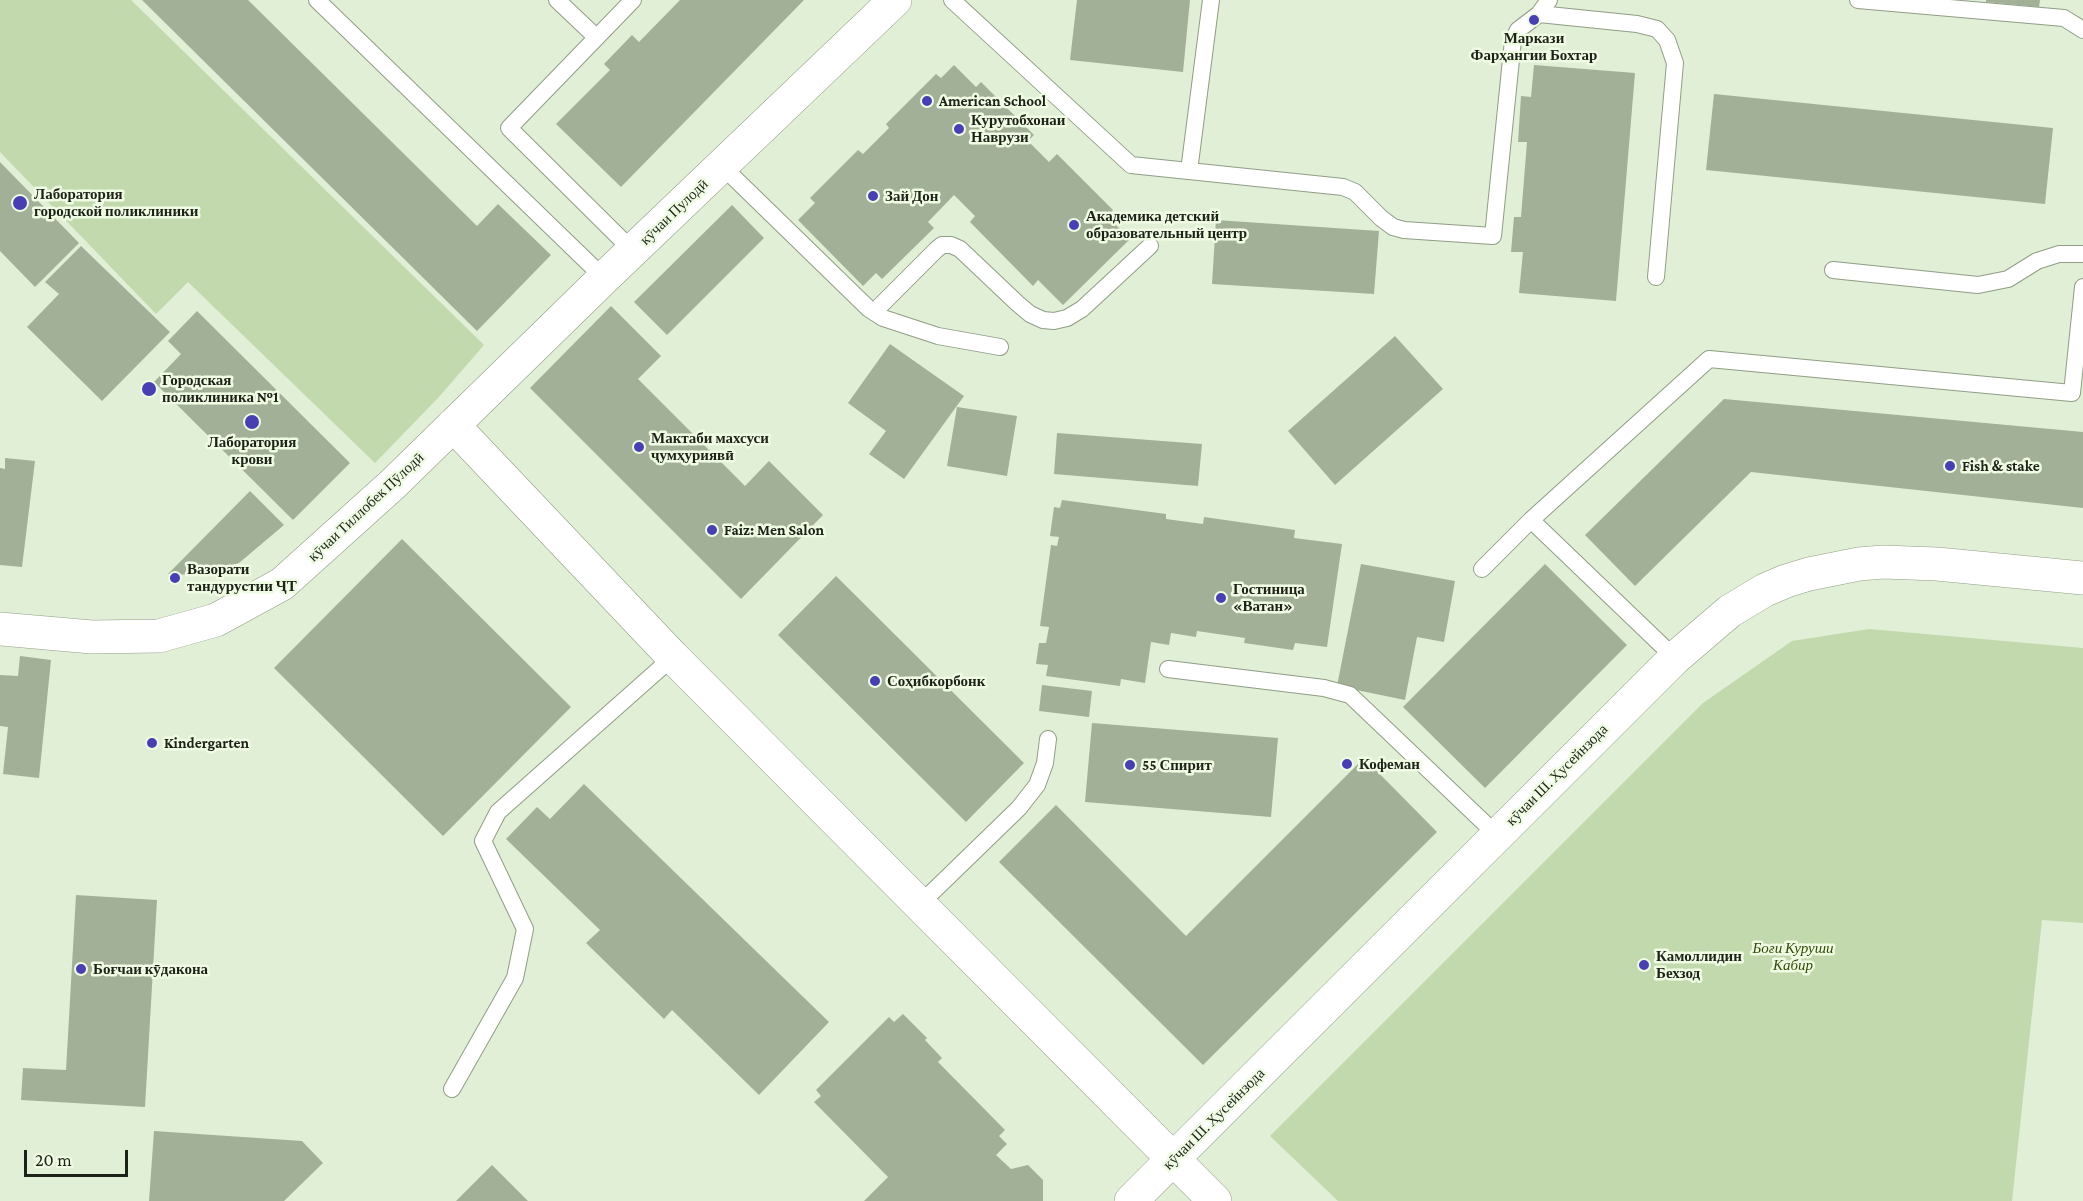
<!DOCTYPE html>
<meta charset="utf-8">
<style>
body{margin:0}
#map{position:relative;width:2083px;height:1201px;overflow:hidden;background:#e1efd6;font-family:"Crimson Pro",serif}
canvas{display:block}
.scale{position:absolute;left:24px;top:1150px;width:104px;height:27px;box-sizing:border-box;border:3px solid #1d2219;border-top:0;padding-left:8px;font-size:18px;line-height:21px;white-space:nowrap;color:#1d2219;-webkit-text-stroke:4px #effce3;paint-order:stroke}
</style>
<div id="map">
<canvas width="2083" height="1201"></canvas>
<div class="scale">20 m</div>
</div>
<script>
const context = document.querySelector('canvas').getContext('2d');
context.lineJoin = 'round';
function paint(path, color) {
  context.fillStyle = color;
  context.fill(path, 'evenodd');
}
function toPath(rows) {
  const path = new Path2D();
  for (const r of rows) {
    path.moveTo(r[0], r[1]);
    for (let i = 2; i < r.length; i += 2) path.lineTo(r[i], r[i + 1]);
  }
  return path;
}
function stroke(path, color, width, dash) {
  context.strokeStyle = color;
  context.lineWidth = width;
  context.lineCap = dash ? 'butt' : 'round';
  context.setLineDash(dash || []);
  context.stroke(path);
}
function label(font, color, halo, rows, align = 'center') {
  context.font = font + ' "Crimson Pro",serif';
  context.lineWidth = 5;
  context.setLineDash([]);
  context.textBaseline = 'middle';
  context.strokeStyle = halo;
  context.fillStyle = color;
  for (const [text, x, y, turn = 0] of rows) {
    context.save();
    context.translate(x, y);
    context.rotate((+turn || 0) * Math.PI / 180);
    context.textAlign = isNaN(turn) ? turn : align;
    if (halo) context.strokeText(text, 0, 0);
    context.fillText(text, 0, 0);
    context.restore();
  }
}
paint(toPath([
 [0,0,131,0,484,345,438,398,375,463,188,282,156,314,0,152],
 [1869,629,2083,648,2083,923,2042,920,2012,1201,1338,1201,1270,1136,1703,703,1792,641]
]), '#c2d9ad');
paint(toPath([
 [142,0,248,0,477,226,498,204,551,255,477,331],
 [680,0,804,0,621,187,556,124,610,70,604,64,632,35,639,42],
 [1077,0,1190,0,1183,72,1070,60],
 [1986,0,2040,0,2039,7,1986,2],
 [954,65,976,87,981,82,1034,135,1028,141,1049,162,1057,154,1113,210,1107,216,1130,239,1063,305,1038,280,1033,286,970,222,975,216,954,195,928,222,934,228,882,279,876,273,863,286,798,220,815,203,810,198,858,150,863,154,889,128,886,124,936,74,941,78],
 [1534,65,1635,73,1616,301,1519,293,1523,252,1511,252,1514,217,1521,217,1527,142,1518,142,1521,96,1531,97],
 [1714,94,2053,128,2045,204,1706,170],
 [0,162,79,243,35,287,0,251],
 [732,205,764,238,667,335,634,302],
 [1216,220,1379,231,1374,294,1212,284],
 [81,246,170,332,102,401,27,327,59,294,45,282],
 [611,306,661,356,638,379,745,486,769,461,823,515,741,599,530,388],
 [197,311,350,463,293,520,154,382,181,354,168,341],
 [1395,336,1443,389,1335,485,1288,431],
 [890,344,964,396,904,479,869,454,886,431,848,403],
 [1724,399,2083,432,2083,508,1751,472,1635,586,1585,535],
 [957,407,1017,416,1007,476,947,466],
 [1057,433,1202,444,1198,486,1054,474],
 [5,458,35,461,22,567,0,565,0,468,5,469],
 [250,491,284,525,239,563,198,575,168,574],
 [1062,500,1166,514,1166,519,1203,524,1204,517,1295,530,1294,538,1342,544,1327,647,1295,643,1293,650,1244,643,1245,638,1197,631,1196,637,1171,633,1169,645,1151,642,1145,683,1121,679,1120,686,1046,676,1048,665,1036,664,1039,643,1046,643,1049,627,1040,626,1051,545,1057,546,1059,537,1050,536,1054,507,1060,508],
 [402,539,571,707,443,836,274,668],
 [1361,564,1455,581,1444,642,1417,637,1405,700,1337,686],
 [1545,564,1627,645,1485,788,1403,707],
 [836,576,1024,763,966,822,778,635],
 [20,656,51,660,39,778,3,774,8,727,0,726,0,675,18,676],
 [1042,685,1092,691,1089,717,1039,711],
 [1092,723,1278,738,1271,817,1085,802],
 [1364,758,1437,832,1203,1065,999,862,1056,805,1186,936],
 [584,784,829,1022,759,1095,672,1010,664,1019,586,943,600,930,506,839,537,807,550,819],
 [76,895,157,900,145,1107,21,1100,23,1068,66,1070],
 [903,1014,927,1038,925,1040,942,1058,938,1062,1005,1130,999,1136,1007,1144,996,1155,1011,1169,1028,1165,1043,1180,1043,1201,864,1201,888,1177,814,1102,821,1096,816,1090,889,1017,894,1022],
 [154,1131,302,1141,323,1163,284,1201,149,1201],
 [492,1165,528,1201,456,1201]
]), '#a3b098');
const lane = toPath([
 [317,0,604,278],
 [557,0,596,37],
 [633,0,509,128,633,251],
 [952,0,1131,165,1343,187,1355,192,1381,218,1393,227,1404,230,1493,236,1513,40,1518,30,1539,14,1549,0],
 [1858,0,2064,18,2083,30],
 [1539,14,1637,24,1657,29,1667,40,1675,63,1656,277],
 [722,166,869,309,883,318,938,336,1000,347],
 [1189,171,1211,0],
 [1833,270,1978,285,2008,279,2037,261,2059,254,2083,254],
 [874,312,936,250,942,245,951,245,960,249,1017,303,1030,314,1043,320,1054,321,1067,318,1082,309,1150,246],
 [1531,520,1709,359,2072,393,2083,287],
 [1482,569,1531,520,1675,658],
 [1168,669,1324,688,1350,695,1497,835],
 [919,905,1019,808,1037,785,1045,763,1048,739],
 [452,1089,515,978,525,929,483,841,498,812,673,657]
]);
const street = toPath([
 [453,425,673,657,1215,1201],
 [0,629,92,637,159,636,216,620,282,584,393,484,604,278,895,0],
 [1131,1201,1675,658,1730,611,1765,590,1786,581,1809,574,1859,564,1883,562,1937,564,2083,578]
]);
stroke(lane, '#919d86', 18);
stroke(street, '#919d86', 34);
stroke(lane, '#fff', 16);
stroke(street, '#fff', 33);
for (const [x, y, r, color] of [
 [1534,20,6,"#493fb5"],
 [927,101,6,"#493fb5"],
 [959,129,6,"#493fb5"],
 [873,196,6,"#493fb5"],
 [20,203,8,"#493fb5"],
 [1074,225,6,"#493fb5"],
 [149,389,8,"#493fb5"],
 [252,422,8,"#493fb5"],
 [639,447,6,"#493fb5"],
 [1950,466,6,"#493fb5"],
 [712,530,6,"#493fb5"],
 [175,578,6,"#493fb5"],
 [1221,598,6,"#493fb5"],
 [875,681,6,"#493fb5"],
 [152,743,6,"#493fb5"],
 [1347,764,6,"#493fb5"],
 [1130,765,6,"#493fb5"],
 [1644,965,6,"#493fb5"],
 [81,969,6,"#493fb5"]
]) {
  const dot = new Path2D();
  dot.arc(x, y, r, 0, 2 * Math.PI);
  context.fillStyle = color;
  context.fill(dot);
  stroke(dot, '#effce3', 2);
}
label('bold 15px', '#1d2219', '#effce3', [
 ["Маркази",1534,38,"center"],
 ["Фарҳангии Бохтар",1534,55,"center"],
 ["American School",939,101],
 ["Курутобхонаи",971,120],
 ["Наврузи",971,137],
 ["Лаборатория",34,194],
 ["городской поликлиники",34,211],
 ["Зай Дон",885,196],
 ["Академика детский",1086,216],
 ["образовательный центр",1086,233],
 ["Городская",162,380],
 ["поликлиника №1",162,397],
 ["Мактаби махсуси",651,438],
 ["ҷумҳуриявӣ",651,455],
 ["Лаборатория",252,442,"center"],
 ["крови",252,459,"center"],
 ["Fish & stake",1962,466],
 ["Faiz: Men Salon",724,530],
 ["Вазорати",187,569],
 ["тандуруcтии ҶТ",187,586],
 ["Гостиница",1233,589],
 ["«Ватан»",1233,606],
 ["Соҳибкорбонк",887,681],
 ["Kindergarten",164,743],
 ["Кофеман",1359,764],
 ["55 Спирит",1142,765],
 ["Камоллидин",1656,956],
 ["Бехзод",1656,973],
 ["Боғчаи кӯдакона",93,969]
], 'left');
label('15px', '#1d2219', '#effce3', [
 ["кӯчаи Пулодӣ",674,212,-44],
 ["кӯчаи Тиллобек Пӯлодӣ",366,507,-43],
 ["кӯчаи Ш. Ҳусейнзода",1557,775,-45],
 ["кӯчаи Ш. Ҳусейнзода",1214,1119,-45]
]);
label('italic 15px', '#304c04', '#effce3', [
 ["Боғи Куруши",1793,948],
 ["Кабир",1793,965]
]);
</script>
